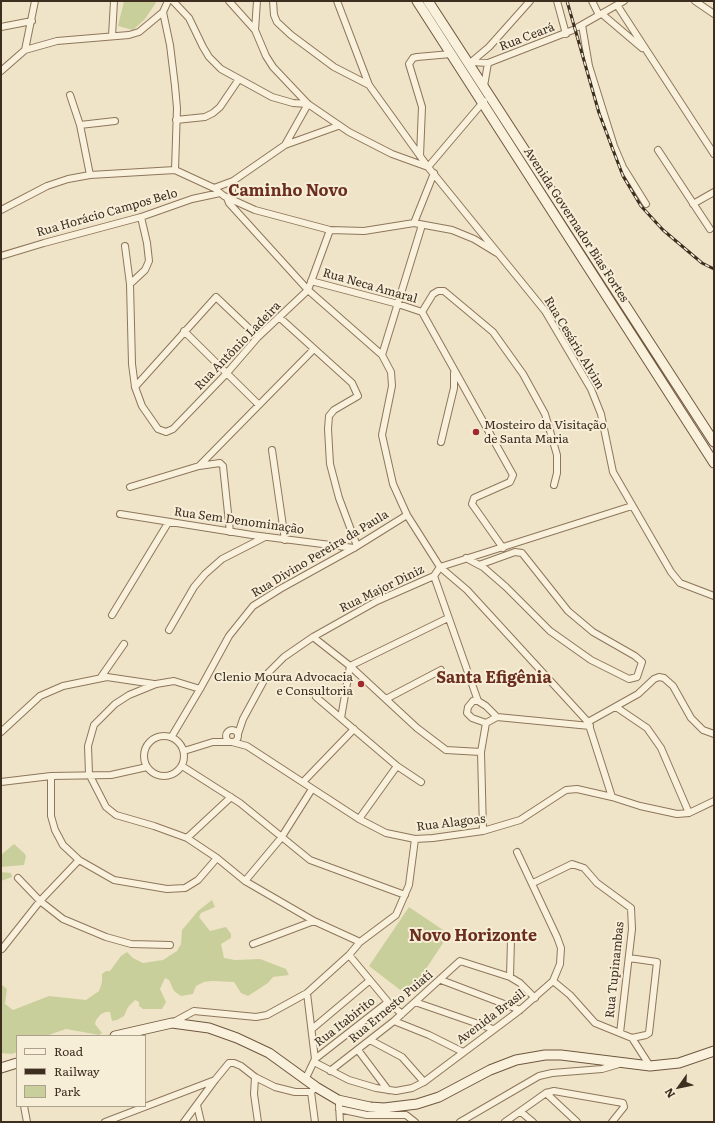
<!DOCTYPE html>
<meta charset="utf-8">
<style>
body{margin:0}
#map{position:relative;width:715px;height:1123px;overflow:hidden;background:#f0e4c8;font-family:Literata,serif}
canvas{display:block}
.frame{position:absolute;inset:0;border:2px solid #3d2e20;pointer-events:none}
.legend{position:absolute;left:16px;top:1035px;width:130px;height:72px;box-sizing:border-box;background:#f7eed8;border:1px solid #ada18e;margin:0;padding:5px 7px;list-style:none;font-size:12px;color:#3d2e20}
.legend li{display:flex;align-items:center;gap:8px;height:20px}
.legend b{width:20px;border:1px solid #ada18e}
.north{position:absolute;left:659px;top:1067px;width:40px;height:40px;-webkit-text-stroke:3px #f7eed8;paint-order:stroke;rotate:237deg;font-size:11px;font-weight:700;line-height:16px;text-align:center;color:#3d2e20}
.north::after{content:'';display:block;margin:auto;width:14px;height:18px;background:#3d2e20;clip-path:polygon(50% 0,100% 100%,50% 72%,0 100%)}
</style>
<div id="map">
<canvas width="715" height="1123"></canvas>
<div class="frame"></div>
<ul class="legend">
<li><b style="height:5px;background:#faf1dc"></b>Road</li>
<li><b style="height:5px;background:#3d2e20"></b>Railway</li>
<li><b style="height:11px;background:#c9cf9b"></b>Park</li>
</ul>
<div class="north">N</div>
</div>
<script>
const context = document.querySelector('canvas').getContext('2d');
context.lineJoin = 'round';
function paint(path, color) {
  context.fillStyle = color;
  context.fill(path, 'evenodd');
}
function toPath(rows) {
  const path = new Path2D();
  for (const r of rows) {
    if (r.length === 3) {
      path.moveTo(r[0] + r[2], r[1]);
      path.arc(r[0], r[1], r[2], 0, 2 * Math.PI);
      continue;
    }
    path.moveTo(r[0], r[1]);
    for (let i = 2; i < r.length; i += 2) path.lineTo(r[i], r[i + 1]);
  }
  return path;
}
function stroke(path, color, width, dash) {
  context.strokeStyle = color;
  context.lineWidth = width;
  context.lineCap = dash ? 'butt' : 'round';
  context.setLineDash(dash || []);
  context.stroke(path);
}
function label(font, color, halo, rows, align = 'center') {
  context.font = font + ' Literata,serif';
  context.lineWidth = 4;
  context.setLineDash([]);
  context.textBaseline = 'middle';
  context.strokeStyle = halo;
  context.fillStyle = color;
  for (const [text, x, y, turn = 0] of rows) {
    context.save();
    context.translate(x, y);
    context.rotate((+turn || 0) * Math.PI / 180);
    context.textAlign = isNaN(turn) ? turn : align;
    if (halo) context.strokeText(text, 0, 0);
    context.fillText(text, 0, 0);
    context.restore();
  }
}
paint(toPath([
 [124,1,157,1,145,19,133,30,118,26],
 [14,844,24,853,26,856,24,865,1,867,1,855],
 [1,872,11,873,12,877,1,881],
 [212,900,215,907,201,913,199,917,210,931,226,927,231,934,231,938,221,944,224,958,235,960,260,959,286,969,289,975,273,977,268,983,248,996,241,993,234,982,212,981,204,982,196,986,193,994,181,996,174,991,169,980,165,978,160,989,166,1002,162,1009,143,1009,139,1006,139,1002,135,1000,128,1007,124,1016,117,1020,112,1021,110,1012,106,1012,101,1014,96,1020,95,1024,102,1033,99,1035,66,1029,46,1036,17,1036,17,1052,12,1054,1,1053,1,984,7,989,5,1004,13,1010,49,996,86,1000,99,991,102,982,102,974,106,971,110,971,121,956,127,952,133,958,143,963,163,960,177,951,181,944,182,930,198,911],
 [409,907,449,934,408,996,369,966]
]), '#c9cf9b');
const street = toPath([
 [173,1,189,18,203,47,209,57,221,69,272,97,293,103,308,104],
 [229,1,255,30],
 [257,1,255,30,266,56,273,67,308,104,349,132,392,154,428,167],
 [273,1,274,15,277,22,291,35,334,67,369,85],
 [337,1,369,85,428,167,545,311,591,389,601,414,613,472,671,572,680,583,714,596],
 [557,1,566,34],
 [592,1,599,15],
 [695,1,714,14],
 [617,5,714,154],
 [163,12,170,45,175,86,177,108,175,170],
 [602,14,642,48],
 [582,25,589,66,614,146,623,167,646,204],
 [1,27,32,21],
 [578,27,624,1],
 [112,36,114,1],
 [25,50,57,41,129,35,139,32,163,12,168,1],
 [471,62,488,63,573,30],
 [470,63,489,47,530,1],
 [1,71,25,50,35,1],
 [484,86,488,63],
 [70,95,80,125,90,175],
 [176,120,205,117,213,113,220,107,239,79],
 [80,125,115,121],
 [285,145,338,126],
 [658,150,710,229],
 [420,156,422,107,409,64,413,58,417,57,451,54],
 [428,167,484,101],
 [214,188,233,181,285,145,308,104],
 [227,198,229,203,308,290,382,355,391,372,392,386,382,435,393,484,407,515,440,567,467,590,588,722,612,797],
 [231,199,233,181],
 [693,204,714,192],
 [1,210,47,186,68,179,90,175,175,170,214,188,224,196,255,210,330,230,364,231,414,223,452,230,474,239,497,253],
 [141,217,147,243,149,261,145,270,130,284,132,364,135,387,142,406,158,429,166,432,173,429,227,373,258,337,308,290,330,230],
 [414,223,434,173],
 [125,246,130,284],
 [1,256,44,243,141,217,192,199,220,193],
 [311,281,398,304,422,312],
 [422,312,513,475,510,482,474,498,472,504,503,548],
 [422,312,433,294,438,291,444,291,493,332,523,374,545,414,557,455,557,473,554,485],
 [279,317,352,383,358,396,334,410,329,416,328,429,330,464,339,498,357,546],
 [184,331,259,405],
 [382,355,422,225],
 [135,387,216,297,258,337],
 [441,442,454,388,454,373],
 [272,450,285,540],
 [199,466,220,463,223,466,230,532],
 [130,487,199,466,313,350],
 [120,514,252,535,354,548],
 [466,558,479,565,483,567,506,587,550,631,591,660,629,679,637,677,642,662,635,656,593,632,568,611,522,553,515,552,479,565],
 [434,576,478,701],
 [112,615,168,523],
 [169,630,194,587,205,574,222,559,265,537],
 [313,637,350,666,417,728,446,750,481,752],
 [101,677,124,644],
 [200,689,174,681,156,684,129,695,115,704,94,725,88,746,89,774,106,807,116,815,154,826,187,838,217,858,245,881,314,921,360,942],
 [316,697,397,766,421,782],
 [386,699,441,670],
 [473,701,478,701,486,706,497,717,486,723,472,718,467,713,468,707,473,701],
 [616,707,647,728,661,748,689,813],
 [497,717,590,726],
 [341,718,350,666,448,618],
 [588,722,638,694,654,679,659,677,664,678,673,686,691,718,703,730,714,734],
 [232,736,6],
 [1,732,40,696,63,686,107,677,154,684],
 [238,734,243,719,268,673,284,657,313,637,377,601,434,576,440,567,632,506],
 [164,756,20],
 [172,736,200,689,229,636,253,606,280,589,354,548,407,515],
 [232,742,247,746,359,819,386,833,415,839,433,838,483,831,520,820,566,790,577,789,612,797,640,806,677,814,689,813,714,801],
 [184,751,213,742,230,742],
 [182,766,240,803,310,860,405,895],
 [51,776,51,816,55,830,63,845,79,860,114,880,167,889,185,888,198,880,217,858],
 [1,782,51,776,111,775,147,767],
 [303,782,354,729],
 [359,819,397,766],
 [483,831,481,752,486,723],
 [187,838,231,797],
 [79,860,40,901,63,919,106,937,131,944,170,945],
 [245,881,281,838,312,789],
 [533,883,572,864,584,868,597,883,631,908,632,929,620,1033],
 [253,944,314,921],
 [2,949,40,901,18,878],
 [349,955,388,1002,402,1014],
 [510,977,511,939],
 [441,980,520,1010],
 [553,981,570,995,595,1023,632,1038,646,1035,649,1033,657,962,629,958],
 [415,1002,493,1029],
 [394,1021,429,1035,463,1052],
 [172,1023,194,1011,256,1017,267,1015,307,993,349,955,360,942,396,915,409,885,415,839],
 [312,1029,369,981],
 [632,1038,650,1066],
 [370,1040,402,1057,424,1082],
 [358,1050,388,1090],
 [315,1059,388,1002],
 [314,1062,349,1080,376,1088,396,1091,412,1088,424,1082,520,1010,553,981,560,964,561,948,557,937,517,852],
 [330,1071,394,1021,460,961,510,977,520,983,535,998],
 [255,1077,254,1094,258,1122],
 [305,1080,315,1059,307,993],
 [313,1090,311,1092,315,1122],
 [546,1093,577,1122],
 [197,1105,201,1122],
 [339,1105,340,1122],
 [24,1106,27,1122],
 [339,1109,367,1115,406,1115,415,1122],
 [521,1112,533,1122],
 [105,1122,215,1080],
 [184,1122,215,1080,229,1063,234,1063,241,1066,255,1077,275,1087,295,1092,311,1092],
 [460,1122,539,1076,552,1073,602,1069,619,1064],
 [505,1122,546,1093,554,1091,623,1103,624,1107,612,1122]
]);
const secondary = toPath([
 [417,1,714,463],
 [428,1,714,442],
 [115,1036,172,1023,209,1028,237,1038,269,1053,316,1087,338,1100,370,1107,384,1108,417,1104,439,1097,490,1070,516,1060,545,1055,561,1055,650,1066,679,1063,714,1051],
 [1,1068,17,1063]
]);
stroke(street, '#8d765c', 8);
stroke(secondary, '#6f573f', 11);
stroke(street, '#faf1dc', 6);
stroke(secondary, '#faf1dc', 9);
const rail = toPath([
 [567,1,599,113,623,176,641,206,663,230,702,263,714,269]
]);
stroke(rail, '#3d2e20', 3);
stroke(rail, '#f7eed8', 1.5, [4.5]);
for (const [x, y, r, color] of [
 [476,432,4,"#9e2a2b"],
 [361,684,4,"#9e2a2b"]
]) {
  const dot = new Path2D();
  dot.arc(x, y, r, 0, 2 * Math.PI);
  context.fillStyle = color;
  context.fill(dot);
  stroke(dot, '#f7eed8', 1.5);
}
label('12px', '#3d2e20', '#f7eed8', [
 ["Rua Ceará",527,37,-21],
 ["Rua Horácio Campos Belo",107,213,-16],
 ["Avenida Governador Bias Fortes",576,225,57],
 ["Rua Neca Amaral",370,286,16],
 ["Rua Cesário Alvim",574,343,59],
 ["Rua Antônio Ladeira",238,346,-46],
 ["Rua Sem Denominação",239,521,8],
 ["Rua Divino Pereira da Paula",320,554,-31],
 ["Rua Major Diniz",382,589,-26],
 ["Rua Alagoas",451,823,-7],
 ["Rua Tupinambas",615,970,-84],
 ["Rua Ernesto Puiati",391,1007,-40],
 ["Avenida Brasil",491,1017,-37],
 ["Rua Itabirito",345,1022,-38]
]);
label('12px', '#3d2e20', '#f7eed8', [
 ["Mosteiro da Visitação",484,425],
 ["de Santa Maria",484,439],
 ["Clenio Moura Advocacia",353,677,"right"],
 ["e Consultoria",353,691,"right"]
], 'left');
label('bold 16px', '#6b2e1e', '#f7eed8', [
 ["Caminho Novo",288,191],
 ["Santa Efigênia",494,678],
 ["Novo Horizonte",473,936]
]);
</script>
